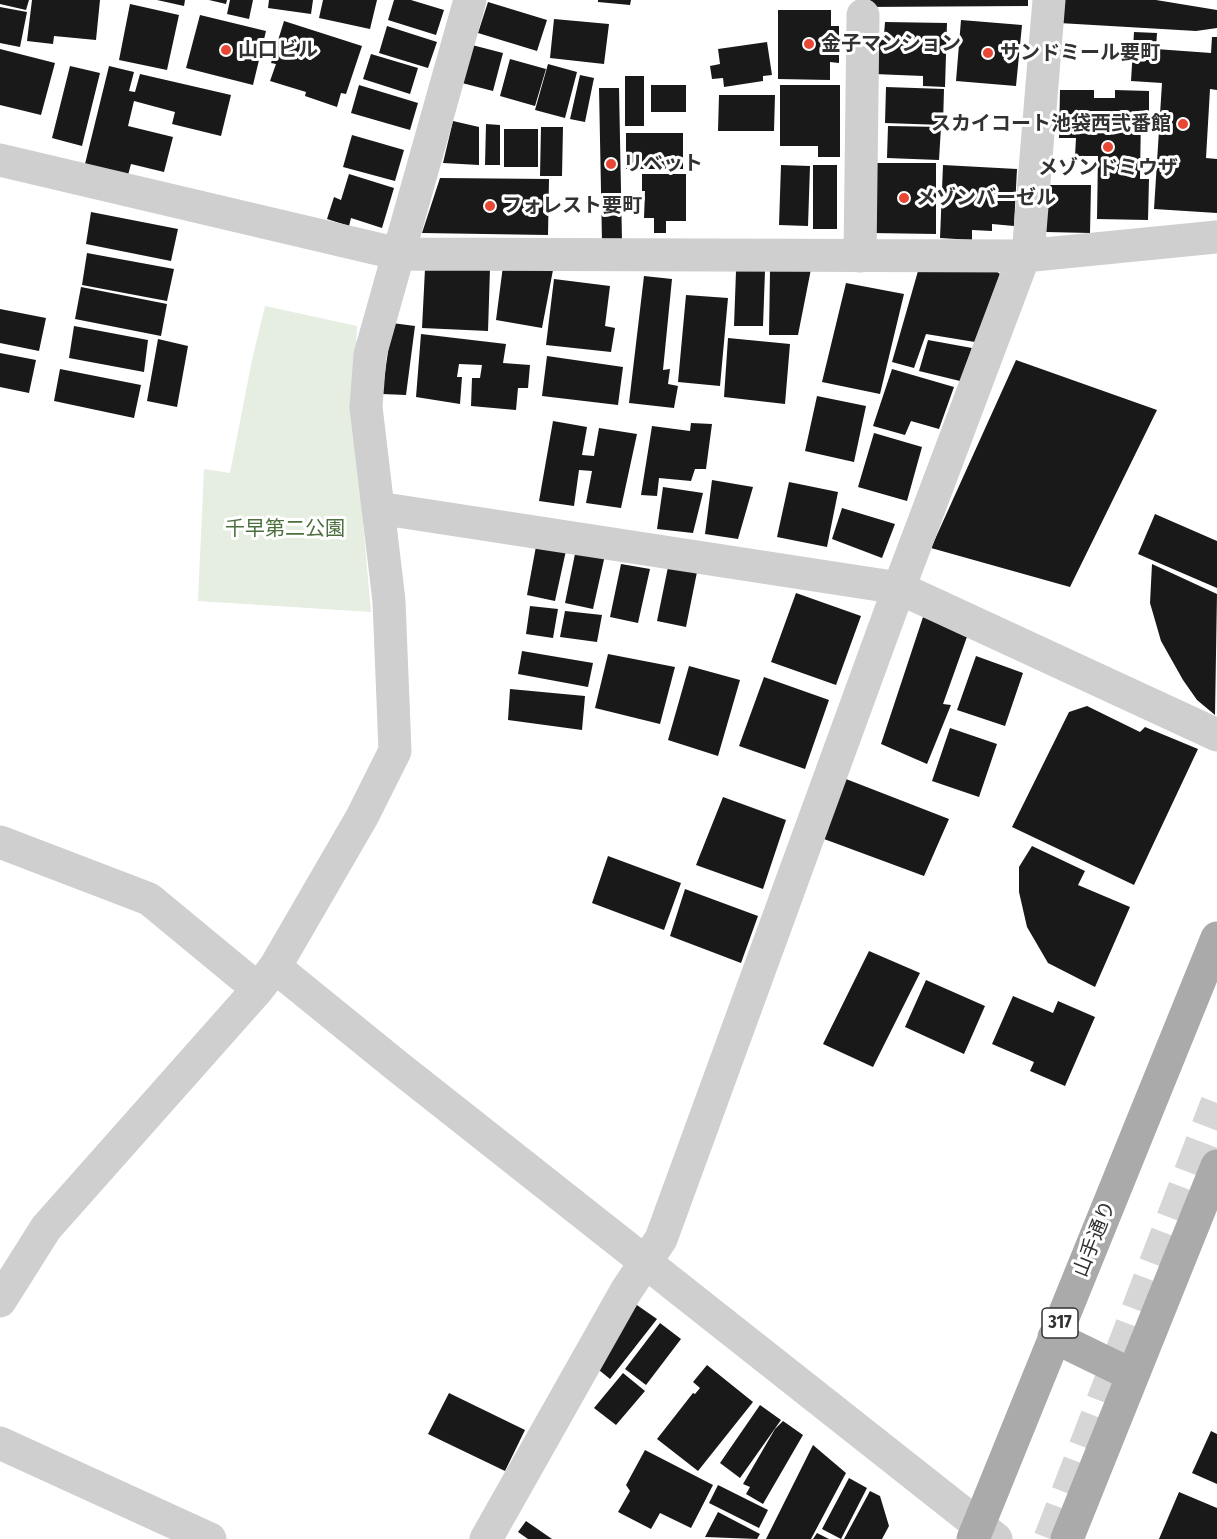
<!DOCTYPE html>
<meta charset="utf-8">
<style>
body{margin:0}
canvas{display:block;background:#fff}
</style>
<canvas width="1217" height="1539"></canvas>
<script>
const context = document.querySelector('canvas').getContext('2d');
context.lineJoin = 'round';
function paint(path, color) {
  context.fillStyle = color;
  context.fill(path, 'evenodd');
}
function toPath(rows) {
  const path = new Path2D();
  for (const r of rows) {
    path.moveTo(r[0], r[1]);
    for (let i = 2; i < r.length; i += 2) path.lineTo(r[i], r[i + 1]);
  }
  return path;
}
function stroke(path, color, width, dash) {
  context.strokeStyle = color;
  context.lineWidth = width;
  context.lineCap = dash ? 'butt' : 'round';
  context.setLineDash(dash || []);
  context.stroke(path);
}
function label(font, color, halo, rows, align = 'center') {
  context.font = font + ' "Fira Sans Condensed","Noto Sans JP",sans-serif';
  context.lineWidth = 6;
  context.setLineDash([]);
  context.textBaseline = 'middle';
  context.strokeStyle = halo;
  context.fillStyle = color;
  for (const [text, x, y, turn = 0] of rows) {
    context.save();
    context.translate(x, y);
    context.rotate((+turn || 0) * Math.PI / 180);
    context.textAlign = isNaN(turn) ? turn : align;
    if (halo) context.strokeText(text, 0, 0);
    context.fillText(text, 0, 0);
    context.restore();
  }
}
paint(toPath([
 [265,306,357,326,353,410,371,612,198,601,204,469,230,473,252,360]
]), '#e5eee0');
paint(toPath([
 [0,0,29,0,26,10,0,4],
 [32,0,100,0,96,40,54,36,53,44,27,41],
 [157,0,185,0,184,6],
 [209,0,227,0,226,4],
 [230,0,253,0,249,19,227,14],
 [269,0,313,0,311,14,268,8],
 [323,0,377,0,370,29,319,18],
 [394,0,411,0,444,10,436,35,388,20],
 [598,0,631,0,630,5,598,2],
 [862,0,1028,0,1028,6,862,7],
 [1060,0,1156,0,1217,10,1217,28,1196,31,1059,23],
 [488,2,547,20,537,51,478,33],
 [130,4,179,15,167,70,119,60],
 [0,7,27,12,20,47,0,43],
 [778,10,831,10,831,26,839,26,839,63,830,62,830,80,778,79],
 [200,15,266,31,253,85,186,68],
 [554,19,609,24,604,64,550,58],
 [961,20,1022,25,1016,86,956,81],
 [284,21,362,46,346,94,341,93,337,107,305,96,306,92,270,81,276,64,271,63],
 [885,22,947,23,945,87,923,86,923,76,874,74,875,35,884,35],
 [387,26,437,42,428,68,379,53],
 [1134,32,1157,33,1156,49,1211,53,1212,37,1217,37,1217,90,1210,89,1206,158,1217,159,1217,213,1154,209,1162,83,1131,81],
 [767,42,772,75,763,76,763,81,724,87,723,78,712,79,710,66,720,64,718,49],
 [472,45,503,53,493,91,462,83],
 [0,49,55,63,41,115,0,105],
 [371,54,418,68,410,94,363,79],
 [510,59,546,69,535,106,500,96],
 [548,64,577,72,565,118,535,110],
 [70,66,100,73,82,146,52,138],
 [109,66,134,72,129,91,135,92,140,74,231,95,221,136,172,124,175,112,134,101,128,126,173,137,164,172,131,164,128,175,85,164],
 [580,75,594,78,585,122,570,119],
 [625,76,644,76,644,126,625,126],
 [359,85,418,103,410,130,351,113],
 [651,85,686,85,686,112,651,112],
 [780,85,840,85,840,157,818,157,818,146,780,146],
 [886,87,944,89,943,125,885,123],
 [599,88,619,88,622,241,602,242],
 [1060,90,1094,90,1094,98,1115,98,1115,90,1149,91,1149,114,1141,113,1140,179,1149,179,1148,220,1097,219,1098,156,1075,156,1076,138,1059,138],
 [719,95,775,95,774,131,718,131],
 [453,121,479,127,479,165,443,163],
 [486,124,500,125,500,165,485,165],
 [888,126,941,127,939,160,887,158],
 [541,127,563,127,562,176,540,176],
 [504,129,538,129,538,167,504,167],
 [626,133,683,133,683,169,626,169],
 [352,135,404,150,395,181,343,167],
 [871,163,936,163,936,234,871,233],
 [781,165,810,166,808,226,779,225],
 [813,165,837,165,837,229,813,229],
 [943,165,1017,169,1014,226,992,224,992,231,972,230,972,240,940,238],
 [349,174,394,188,382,228,351,218,349,226,327,219,334,197,341,200],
 [642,174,686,174,686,221,666,221,666,233,654,233,654,218,644,218,645,191,642,191],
 [440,178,549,179,548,235,422,233],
 [1047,185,1091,185,1090,233,1046,232],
 [91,212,178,229,171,261,86,244],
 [87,253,174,269,167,301,82,285],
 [503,266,553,270,542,328,496,320],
 [425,269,490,269,488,331,422,328],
 [811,269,798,335,769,335,770,271],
 [736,271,765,271,763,326,734,326],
 [918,271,996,271,1000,274,975,342,926,334,914,368,892,362],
 [644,276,672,279,663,370,670,369,668,384,678,386,674,408,629,403],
 [554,279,610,286,605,326,615,328,611,352,546,345],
 [846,283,904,294,880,394,822,382],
 [81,287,167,304,161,336,75,319],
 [686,295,728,298,720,386,678,382],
 [0,309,46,318,39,351,0,343],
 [392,323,415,326,406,395,382,394],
 [74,326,148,340,144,372,69,358],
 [421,334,506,344,503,363,530,365,528,388,518,388,516,410,471,406,472,378,480,378,482,365,459,364,457,377,462,377,460,404,416,397],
 [728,338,790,344,785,404,724,397],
 [158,339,188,346,177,407,147,401],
 [928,340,972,348,960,381,919,371],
 [0,353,36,360,29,393,0,387],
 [547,356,623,367,618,405,542,396],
 [1016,360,1157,410,1070,587,931,548],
 [60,369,141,385,134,418,54,401],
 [892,369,954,387,939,429,911,421,905,435,873,426],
 [817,396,866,406,854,462,805,451],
 [553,421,587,427,582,455,594,456,599,428,637,434,621,508,586,503,592,471,579,470,574,506,539,501],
 [691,423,712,424,706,469,695,469,691,481,659,478,657,496,641,495,652,426,690,431],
 [874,433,922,447,907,501,858,487],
 [712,480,753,487,738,539,705,534],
 [789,482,838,492,827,547,777,537],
 [663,487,703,493,693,533,657,529],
 [842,508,895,524,882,558,832,539],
 [1155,514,1217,541,1217,588,1138,554],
 [537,541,567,546,555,601,527,595],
 [576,549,605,555,593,609,565,603],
 [621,564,650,569,638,623,610,617],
 [1152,564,1217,594,1215,715,1197,700,1183,680,1161,641,1150,603],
 [668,567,697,572,686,627,657,621],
 [796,593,861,616,836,685,771,662],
 [530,606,558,609,553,638,526,634],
 [565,611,602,615,597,642,560,637],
 [923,617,968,634,943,704,951,705,927,764,881,744],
 [522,651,593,663,588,687,518,674],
 [608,654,675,667,660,724,595,708],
 [976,656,1023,673,1005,726,957,710],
 [689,666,740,680,718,756,668,740],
 [764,677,829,700,805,769,739,746],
 [510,689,585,696,582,730,508,720],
 [1087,706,1140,732,1145,727,1198,749,1134,885,1012,827,1069,712],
 [950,728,997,744,979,797,932,781],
 [846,779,949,819,924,876,824,839],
 [723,797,786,820,763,889,696,865],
 [1032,846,1085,871,1078,885,1130,907,1095,987,1048,963,1027,927,1019,892,1019,867],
 [608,856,681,883,664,930,592,903],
 [685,889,758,916,741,963,670,936],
 [869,951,920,973,873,1067,823,1044],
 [926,980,985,1006,964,1054,905,1027],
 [1013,996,1053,1013,1058,1001,1095,1017,1065,1086,1030,1071,1034,1062,992,1044],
 [634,1303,657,1319,610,1379,594,1366],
 [660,1323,681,1339,646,1385,625,1369],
 [707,1365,753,1402,698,1471,657,1439,693,1393,695,1394,700,1388,693,1382],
 [623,1373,645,1391,616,1425,594,1408],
 [449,1393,525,1430,505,1471,428,1434],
 [760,1405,781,1420,740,1478,720,1463],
 [783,1421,803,1435,763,1504,746,1494,750,1487,743,1484,775,1429],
 [1211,1431,1217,1434,1217,1484,1192,1473],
 [813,1445,846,1473,811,1539,766,1539],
 [645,1450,713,1485,691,1528,660,1513,651,1529,618,1512,630,1491,626,1485],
 [849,1478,867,1488,841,1539,822,1529],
 [718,1485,768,1510,759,1528,709,1503],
 [870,1491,880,1496,889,1526,882,1539,844,1539],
 [1179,1492,1217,1508,1217,1539,1159,1539],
 [718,1512,760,1534,757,1539,705,1537],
 [526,1521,552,1539,528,1539,518,1532],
 [817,1533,829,1539,813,1539]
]), '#191919');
stroke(toPath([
 [1050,1539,1217,1103]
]), '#d6d6d6', 33, [33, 16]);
stroke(toPath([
 [0,160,399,254,1024,256,1217,237],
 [860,256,863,15],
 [378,508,899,588,1217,735],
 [0,842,149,899,258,989],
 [0,1301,46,1228,258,989,275,967,362,817,395,751,389,601,366,407,370,355,470,0],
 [0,1443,210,1539],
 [486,1539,626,1291,661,1239,899,588,1029,243,1049,0]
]), '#cfcfcf', 33);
stroke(toPath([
 [275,967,397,1066,996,1539]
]), '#cfcfcf', 33);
stroke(toPath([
 [1054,1337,1132,1375],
 [973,1539,1217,938],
 [1067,1539,1217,1166]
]), '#aaa', 33);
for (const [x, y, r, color] of [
 [809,44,6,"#e84735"],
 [226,50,6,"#e84735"],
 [988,53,6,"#e84735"],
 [1183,124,6,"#e84735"],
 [1108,147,6,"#e84735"],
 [611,164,6,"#e84735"],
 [904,198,6,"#e84735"],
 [490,206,6,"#e84735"]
]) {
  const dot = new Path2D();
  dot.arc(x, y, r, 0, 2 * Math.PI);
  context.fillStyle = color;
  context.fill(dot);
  stroke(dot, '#fff', 2);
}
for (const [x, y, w] of [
 [1060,1323,36]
]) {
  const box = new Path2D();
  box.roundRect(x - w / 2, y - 15, w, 30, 4.5);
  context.fillStyle = '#fff';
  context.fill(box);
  stroke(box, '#323232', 1.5);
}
label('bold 18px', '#323232', null, [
 ["317",1060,1323]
]);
label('bold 20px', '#323232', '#fff', [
 ["金子マンション",821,44],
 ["山口ビル",238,50],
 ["サンドミール要町",1000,53],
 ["スカイコート池袋西弐番館",1171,124,"right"],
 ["リベット",623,164],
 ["メゾンドミウザ",1108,168,"center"],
 ["メゾンバーゼル",916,198],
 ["フォレスト要町",502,206]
], 'left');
label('20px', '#4c6f3e', '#fff', [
 ["千早第二公園",285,529]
]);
label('20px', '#323232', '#fff', [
 ["山手通り",1095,1239,-68]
]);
</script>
